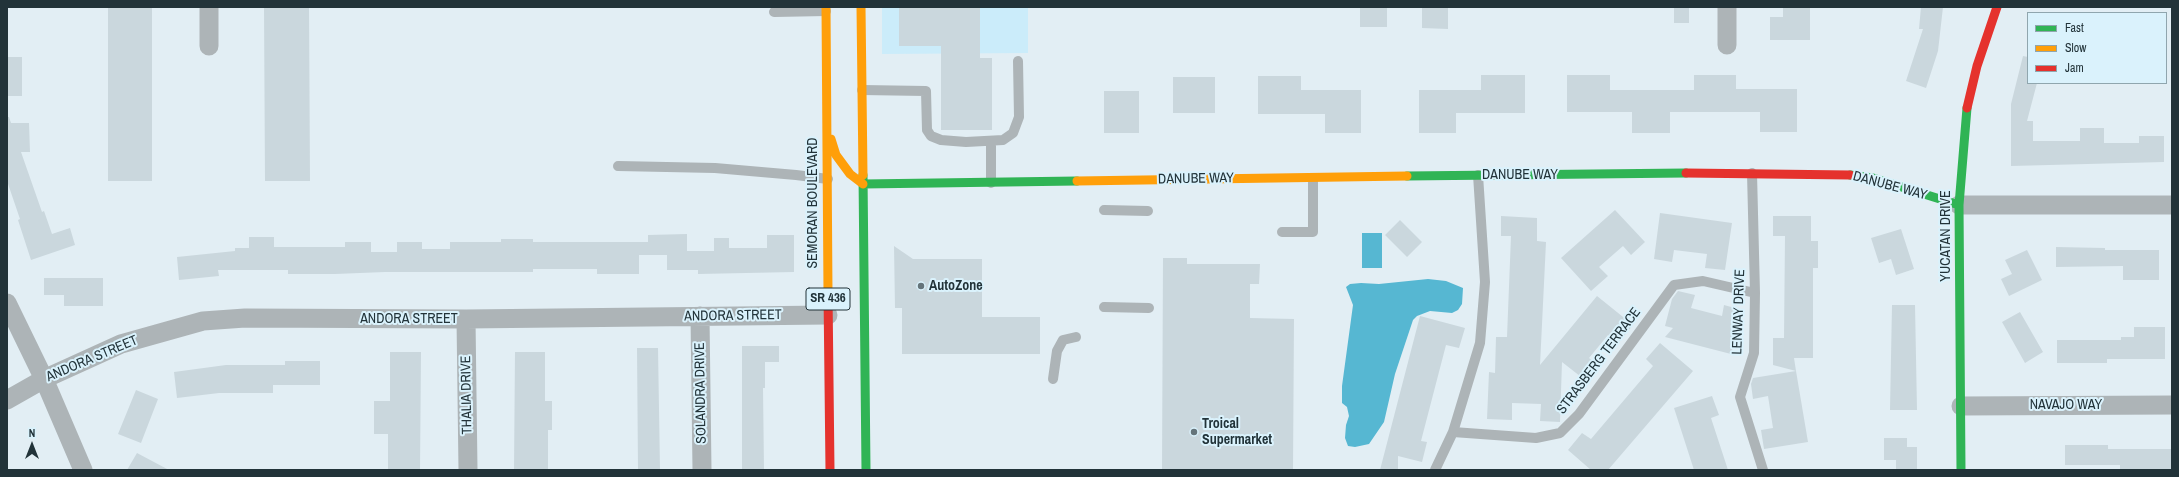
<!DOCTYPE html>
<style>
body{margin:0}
#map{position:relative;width:2179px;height:477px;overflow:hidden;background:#e2eef4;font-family:"Archivo Narrow",sans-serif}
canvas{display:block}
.frame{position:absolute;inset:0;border:8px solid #223339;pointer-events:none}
.legend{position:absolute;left:2027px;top:12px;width:140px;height:72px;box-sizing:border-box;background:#daf2fc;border:1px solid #90a6ae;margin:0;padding:5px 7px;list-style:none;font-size:12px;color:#223339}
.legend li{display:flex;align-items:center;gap:8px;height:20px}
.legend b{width:20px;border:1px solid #90a6ae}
.north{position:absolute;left:12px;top:425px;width:40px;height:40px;-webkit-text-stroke:3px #daf2fc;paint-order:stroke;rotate:0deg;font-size:11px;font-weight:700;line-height:16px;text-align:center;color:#223339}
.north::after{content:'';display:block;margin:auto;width:14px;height:18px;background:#223339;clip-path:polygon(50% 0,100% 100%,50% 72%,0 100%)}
</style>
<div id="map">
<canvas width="2179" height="477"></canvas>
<div class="frame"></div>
<ul class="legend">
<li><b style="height:5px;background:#30b455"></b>Fast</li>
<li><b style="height:5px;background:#ff9f0a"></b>Slow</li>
<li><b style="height:5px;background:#e5322d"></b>Jam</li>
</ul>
<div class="north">N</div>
</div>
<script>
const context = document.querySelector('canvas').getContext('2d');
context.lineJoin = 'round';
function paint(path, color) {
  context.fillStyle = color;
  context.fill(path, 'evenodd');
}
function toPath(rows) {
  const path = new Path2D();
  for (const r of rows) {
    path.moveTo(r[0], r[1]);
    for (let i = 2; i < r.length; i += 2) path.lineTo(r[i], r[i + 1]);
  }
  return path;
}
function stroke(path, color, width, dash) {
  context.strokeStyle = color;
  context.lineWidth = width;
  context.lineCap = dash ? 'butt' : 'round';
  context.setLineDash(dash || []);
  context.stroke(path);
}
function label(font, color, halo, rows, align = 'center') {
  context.font = font + ' "Archivo Narrow",sans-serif';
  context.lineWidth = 4;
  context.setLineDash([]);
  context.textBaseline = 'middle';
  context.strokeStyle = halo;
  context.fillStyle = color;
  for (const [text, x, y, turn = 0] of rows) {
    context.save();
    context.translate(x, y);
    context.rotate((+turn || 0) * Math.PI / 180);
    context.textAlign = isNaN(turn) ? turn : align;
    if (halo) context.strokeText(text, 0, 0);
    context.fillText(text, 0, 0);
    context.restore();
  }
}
paint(toPath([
 [882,7,1028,7,1028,53,882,54]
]), '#cbecfa');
paint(toPath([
 [1362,233,1382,233,1382,268,1362,268],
 [1428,279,1446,281,1463,288,1462,304,1458,310,1452,313,1430,311,1417,316,1413,320,1395,374,1384,422,1369,444,1355,447,1348,446,1345,438,1346,425,1349,416,1347,407,1342,403,1342,386,1353,305,1346,287,1350,284,1361,283,1379,284]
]), '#56b7d2');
paint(toPath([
 [108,7,152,7,152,181,108,181],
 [264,7,309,7,310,181,265,181],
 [899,7,980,7,980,58,992,58,992,130,941,130,941,46,899,46],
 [1360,7,1387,7,1387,27,1360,27],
 [1422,7,1448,7,1448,29,1422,28],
 [1674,7,1689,7,1689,23,1674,23],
 [1783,7,1810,7,1810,40,1770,40,1770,17,1783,17],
 [1921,7,1943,7,1938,51,1926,88,1906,81,1923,29,1919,29],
 [2023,56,2028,57,2028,83,2037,83,2027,121,2033,121,2033,141,2080,141,2080,128,2104,128,2104,143,2139,143,2139,136,2164,136,2164,162,2011,166,2011,104],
 [7,57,22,57,22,96,7,96],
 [1481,75,1525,75,1525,113,1456,113,1456,133,1419,133,1419,90,1481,90],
 [1567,75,1610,75,1610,90,1694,90,1694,75,1736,75,1736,89,1797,89,1797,132,1760,132,1760,112,1670,112,1670,133,1632,133,1632,112,1567,112],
 [1258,76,1301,76,1301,90,1361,90,1361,133,1325,133,1325,114,1258,114],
 [1173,77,1215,77,1215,113,1173,113],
 [1104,91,1139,91,1139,133,1104,133],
 [7,117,9,117,11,123,29,123,30,152,21,152,42,212,44,211,52,234,70,228,75,245,31,260,18,220,20,219,7,181],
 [1615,210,1645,242,1631,255,1623,246,1599,267,1608,276,1591,291,1561,258],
 [1660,213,1732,223,1725,270,1705,268,1707,254,1674,250,1672,262,1654,259],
 [1501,216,1537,218,1537,241,1546,242,1540,365,1597,296,1633,325,1618,343,1608,335,1589,358,1598,365,1585,380,1562,362,1560,422,1540,421,1541,404,1512,403,1512,420,1487,419,1489,372,1495,373,1496,337,1507,337,1511,236,1501,236],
 [1773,216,1811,216,1811,241,1818,241,1818,268,1813,268,1813,358,1794,358,1796,371,1773,365,1773,338,1784,338,1785,236,1773,236],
 [1400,220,1422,242,1407,257,1385,235],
 [1901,229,1914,269,1896,275,1891,259,1879,263,1871,238],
 [687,234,687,251,714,251,714,238,729,238,729,248,767,248,767,235,794,235,794,272,698,274,698,270,667,270,667,255,639,255,639,274,597,274,597,269,533,269,533,272,385,272,335,274,288,274,288,270,218,270,219,276,179,280,177,257,235,251,235,248,249,248,249,237,274,237,274,247,345,247,345,242,371,242,371,252,397,252,397,242,422,242,422,249,450,249,450,242,501,242,501,239,533,239,533,242,648,242,648,235],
 [894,246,913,259,982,259,982,317,1040,317,1040,354,902,354,902,308,895,308],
 [2056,247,2105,248,2105,250,2159,250,2159,280,2123,280,2123,266,2056,267],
 [2027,250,2042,280,2009,296,2001,279,2012,274,2005,260],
 [1163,258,1187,258,1187,264,1260,264,1259,284,1250,284,1250,318,1294,319,1293,470,1162,470],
 [44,278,103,278,103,306,64,306,64,295,44,295],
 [1678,291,1695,295,1691,308,1722,316,1724,305,1742,310,1731,354,1665,337,1673,328,1665,326,1672,299],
 [1892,305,1915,305,1917,410,1890,410],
 [2020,312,2043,352,2025,363,2002,322],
 [1420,316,1465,328,1459,348,1446,345,1421,441,1427,442,1422,462,1398,456,1398,470,1380,470],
 [2134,327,2165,327,2165,359,2107,359,2107,363,2057,363,2057,340,2121,340,2121,337,2134,337],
 [1660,343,1693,371,1608,470,1591,470,1568,450,1582,433,1591,439,1653,366,1646,359],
 [742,346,779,346,779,362,765,362,765,388,763,388,764,470,742,470],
 [637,348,658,348,660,470,638,470],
 [390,352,421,352,420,470,388,470,388,434,374,434,374,401,390,401],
 [515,352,545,352,545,401,552,401,552,430,548,430,548,470,514,470],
 [285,361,320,361,320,385,273,385,273,393,219,393,177,398,174,372,226,365,285,365],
 [1796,371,1808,442,1764,449,1761,430,1773,428,1768,396,1753,399,1751,384,1753,378],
 [136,390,158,399,141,443,118,434],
 [1712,396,1719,415,1711,418,1728,470,1694,470,1674,408],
 [1884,438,1907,438,1907,447,1917,447,1917,470,1896,470,1896,460,1884,460],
 [2065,445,2108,445,2108,449,2172,449,2172,470,2120,470,2120,465,2065,465],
 [137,453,169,470,127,470]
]), '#cad7dd');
stroke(toPath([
 [774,12,826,11],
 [862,90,926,91,927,130,931,136,941,140,966,142,1003,140,1013,133,1019,117,1018,61],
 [991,141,991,183],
 [618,166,715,168,796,175,828,179],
 [1752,173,1755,293,1754,353,1740,397,1763,470],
 [1104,210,1148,211],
 [1282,232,1313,232,1313,178],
 [1104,307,1149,308],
 [1053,379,1057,351,1063,340,1076,337],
 [1453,432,1536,438,1560,433,1579,414,1674,285,1703,281,1755,293],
 [1435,470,1453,432,1480,343,1485,282,1478,175]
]), '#adb4b7', 10);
stroke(toPath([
 [209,7,209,46],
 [1727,7,1727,45],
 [1959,205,2172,205],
 [7,303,44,379,83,470],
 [700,316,702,470],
 [466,319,468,470],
 [7,400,44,379,121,344,203,321,245,318,466,319,828,315],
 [1961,406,2172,405]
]), '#adb4b7', 19);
stroke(toPath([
 [863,175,866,470],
 [1850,175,1873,178,1959,205],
 [1407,176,1686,173],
 [863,184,1077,181],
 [1961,470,1959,205,1967,108]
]), '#30b455', 9);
stroke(toPath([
 [826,7,828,293],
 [861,7,863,175],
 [831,139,836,155,850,174,863,184],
 [1077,181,1407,176]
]), '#ff9f0a', 9);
stroke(toPath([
 [1967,108,1977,66,1997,7],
 [1686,173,1850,175],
 [828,293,830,470]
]), '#e5322d', 9);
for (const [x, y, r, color] of [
 [921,286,4,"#65747a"],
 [1194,432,4,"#65747a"]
]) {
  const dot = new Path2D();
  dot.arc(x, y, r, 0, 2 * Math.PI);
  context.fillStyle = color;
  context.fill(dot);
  stroke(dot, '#daf2fc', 1.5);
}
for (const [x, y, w] of [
 [828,299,44]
]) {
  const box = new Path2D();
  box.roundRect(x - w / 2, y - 11, w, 22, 3);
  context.fillStyle = '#daf2fc';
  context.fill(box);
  stroke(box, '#223339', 1);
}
label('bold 13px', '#223339', null, [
 ["SR 436",828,299]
]);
label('14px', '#223339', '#daf2fc', [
 ["DANUBE WAY",1520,175],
 ["DANUBE WAY",1196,179,-1],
 ["DANUBE WAY",1890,186,15],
 ["SEMORAN BOULEVARD",813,203,-90],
 ["YUCATAN DRIVE",1946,236,-90],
 ["LENWAY DRIVE",1739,312,-88],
 ["ANDORA STREET",733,316,-1],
 ["ANDORA STREET",409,319],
 ["ANDORA STREET",92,359,-23],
 ["STRASBERG TERRACE",1599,361,-53],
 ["SOLANDRA DRIVE",701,393,-91],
 ["THALIA DRIVE",467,395,-91],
 ["NAVAJO WAY",2066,405]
]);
label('bold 14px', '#223339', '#daf2fc', [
 ["AutoZone",929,286],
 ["Troical",1202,424],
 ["Supermarket",1202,440]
], 'left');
</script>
